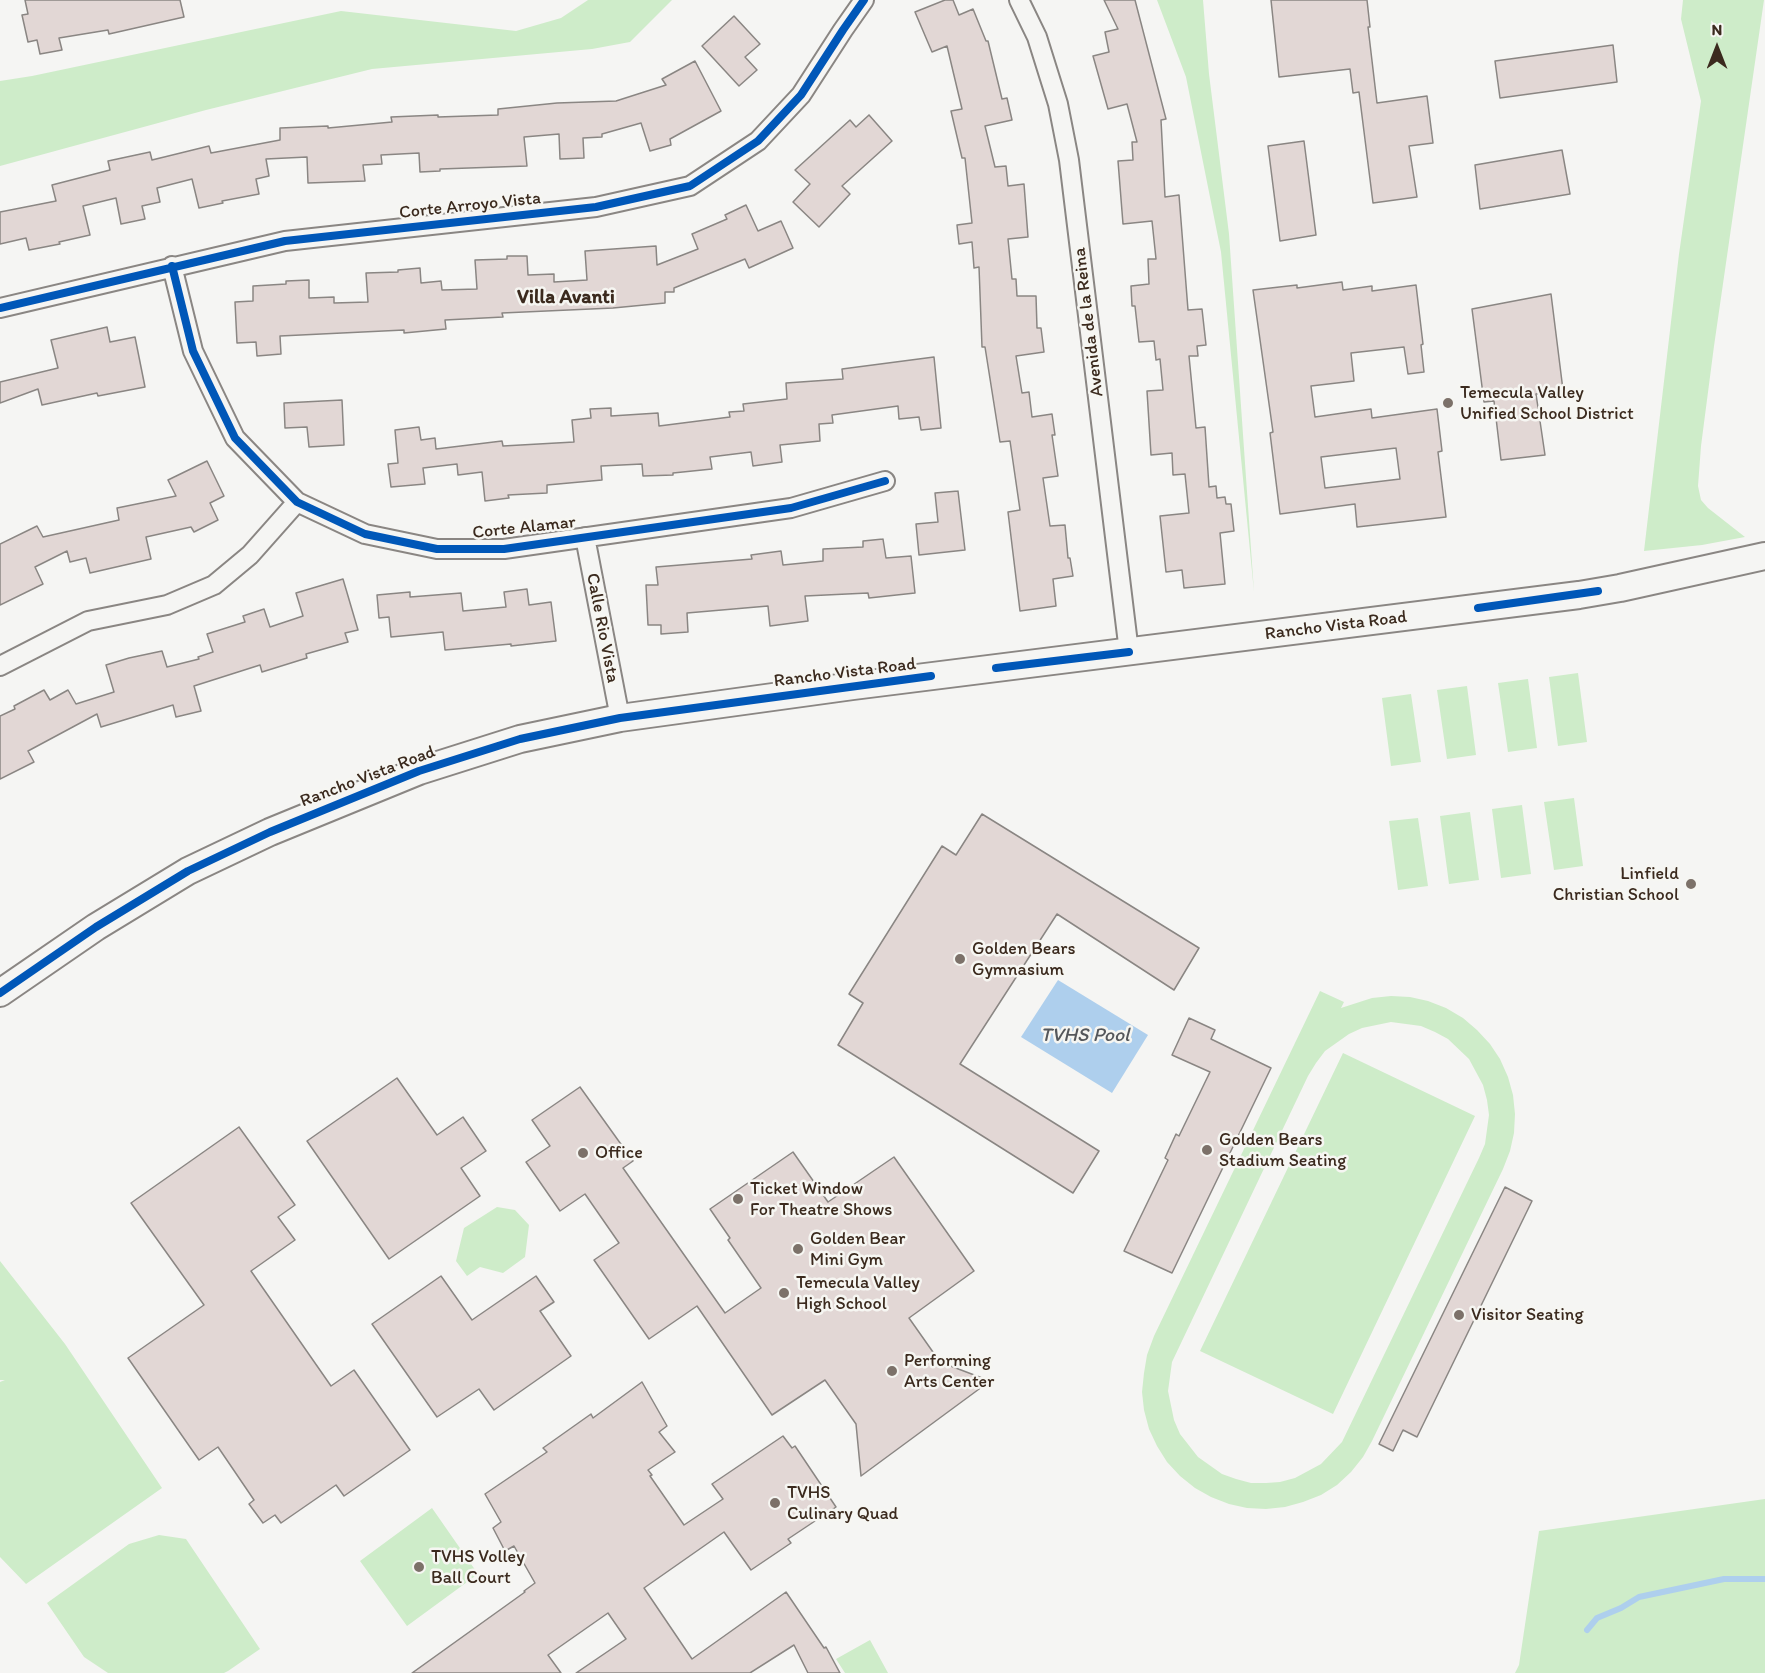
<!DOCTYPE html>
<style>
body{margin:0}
#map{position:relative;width:1765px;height:1673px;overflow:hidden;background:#f5f5f3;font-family:Itim,sans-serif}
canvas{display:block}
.north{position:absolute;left:1687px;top:18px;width:60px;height:60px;-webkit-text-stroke:4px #f6f6f2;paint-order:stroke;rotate:0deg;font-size:16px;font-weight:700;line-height:24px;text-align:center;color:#3b2a1e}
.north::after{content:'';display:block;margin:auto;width:21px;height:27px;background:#3b2a1e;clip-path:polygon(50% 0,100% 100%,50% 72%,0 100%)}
</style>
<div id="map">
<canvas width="1765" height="1673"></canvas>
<div class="north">N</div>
</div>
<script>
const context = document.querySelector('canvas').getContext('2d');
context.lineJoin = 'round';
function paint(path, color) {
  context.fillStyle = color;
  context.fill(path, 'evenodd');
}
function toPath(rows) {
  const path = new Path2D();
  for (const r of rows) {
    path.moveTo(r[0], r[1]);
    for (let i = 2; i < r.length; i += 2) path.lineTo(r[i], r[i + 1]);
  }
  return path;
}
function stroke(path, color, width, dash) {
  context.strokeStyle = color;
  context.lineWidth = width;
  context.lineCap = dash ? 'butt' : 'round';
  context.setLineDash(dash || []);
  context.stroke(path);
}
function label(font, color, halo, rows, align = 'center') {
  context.font = font + ' Itim,sans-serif';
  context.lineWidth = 5;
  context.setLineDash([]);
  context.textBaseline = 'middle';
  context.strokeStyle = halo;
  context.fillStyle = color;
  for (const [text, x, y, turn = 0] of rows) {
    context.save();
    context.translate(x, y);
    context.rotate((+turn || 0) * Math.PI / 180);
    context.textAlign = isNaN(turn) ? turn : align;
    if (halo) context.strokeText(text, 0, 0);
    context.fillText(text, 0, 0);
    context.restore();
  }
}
paint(toPath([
 [588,0,672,0,630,42,592,49,372,69,206,110,0,166,0,81,32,76,341,11,516,31,561,18],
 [1157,0,1203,0,1209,74,1229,234,1254,592,1221,252,1186,77],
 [1683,0,1764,0,1714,346,1701,446,1698,486,1701,500,1708,508,1745,537,1702,545,1644,551,1679,254,1701,101,1681,19],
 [1578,673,1587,742,1558,746,1549,677],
 [1528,679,1537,748,1508,752,1498,683],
 [1467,686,1476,755,1447,759,1437,690],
 [1411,694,1421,762,1391,766,1382,698],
 [1574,798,1583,866,1554,870,1544,802],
 [1522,805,1531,874,1501,878,1492,809],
 [1470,812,1479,880,1449,884,1440,816],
 [1418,818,1428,886,1398,890,1389,821],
 [1320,991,1344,1002,1341,1008,1372,998,1391,996,1410,997,1428,1001,1446,1008,1463,1018,1477,1030,1490,1044,1500,1059,1508,1077,1513,1095,1515,1114,1514,1133,1510,1151,1503,1169,1372,1441,1363,1457,1351,1472,1337,1485,1321,1495,1303,1502,1285,1507,1266,1509,1247,1508,1229,1504,1211,1497,1195,1488,1180,1476,1167,1462,1157,1446,1149,1429,1144,1410,1142,1392,1144,1373,1147,1355,1154,1336],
 [1391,1022,1421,1026,1435,1032,1448,1039,1469,1059,1483,1085,1487,1100,1489,1115,1485,1144,1479,1158,1342,1442,1321,1464,1295,1478,1280,1482,1266,1483,1251,1483,1236,1479,1222,1474,1198,1457,1180,1434,1174,1420,1168,1391,1172,1362,1308,1076,1316,1063,1325,1051,1349,1034,1362,1028],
 [1343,1053,1475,1116,1333,1414,1200,1351],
 [497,1207,515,1210,529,1225,525,1257,503,1273,480,1267,467,1276,456,1261,464,1228],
 [0,1261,65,1344,162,1488,26,1584,0,1557,0,1382,5,1380,0,1380],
 [1765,1499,1765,1673,1515,1673,1519,1665,1539,1531],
 [432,1508,478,1574,407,1626,360,1561],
 [159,1535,186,1539,260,1649,228,1671,224,1673,108,1673,84,1657,47,1603,129,1544],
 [870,1640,888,1673,845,1673,836,1659]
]), '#ceecc9');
paint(toPath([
 [1058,980,1148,1035,1112,1093,1021,1037]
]), '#aecfed');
stroke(toPath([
 [1587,1630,1597,1618,1621,1608,1639,1597,1724,1579,1765,1579]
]), '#aecfed', 6);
const building = toPath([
 [25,0,180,0,184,17,109,34,108,30,59,38,62,50,40,54,37,40,28,42,22,15,28,14,25,0],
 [945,0,953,0,959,15,973,9,986,41,988,41,1002,99,1007,98,1012,120,985,126,995,167,1006,166,1008,186,1024,184,1028,237,1008,239,1012,279,1016,279,1017,296,1036,296,1037,328,1041,328,1044,352,1016,356,1022,393,1029,392,1032,417,1052,414,1055,435,1052,435,1058,476,1043,478,1050,526,1065,525,1068,558,1070,558,1073,576,1053,579,1056,606,1020,611,1008,512,1020,510,1010,441,1000,442,985,347,982,347,979,267,974,268,972,242,959,244,957,225,972,223,965,158,962,158,951,111,962,109,947,46,932,52,915,12,945,0],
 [1104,0,1135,0,1166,119,1161,120,1165,197,1179,195,1188,310,1202,309,1206,345,1197,346,1198,356,1189,356,1196,428,1205,427,1209,487,1216,486,1217,498,1225,497,1226,504,1231,504,1234,531,1220,533,1225,584,1184,588,1182,570,1166,572,1160,516,1189,513,1185,474,1173,475,1172,453,1151,455,1147,391,1163,390,1160,359,1156,360,1154,341,1139,342,1135,306,1132,306,1131,286,1149,284,1148,259,1156,259,1152,221,1123,224,1118,161,1133,160,1132,142,1137,142,1127,104,1108,109,1093,56,1109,52,1105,32,1118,29,1104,0],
 [1271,0,1367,0,1370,27,1368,27,1377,103,1427,96,1433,143,1409,146,1417,197,1373,203,1359,92,1353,93,1350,69,1279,77,1271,0],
 [734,16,760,44,745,57,757,70,739,86,702,46,734,16],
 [1613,45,1617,82,1500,98,1495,61,1613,45],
 [695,61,721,111,670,139,671,145,650,151,641,123,602,134,602,137,583,138,584,158,560,159,559,134,524,137,527,166,440,169,440,171,420,172,419,153,381,155,382,164,363,165,365,181,308,183,307,157,266,159,269,176,256,179,259,194,222,201,223,203,199,208,192,179,157,188,160,202,142,206,145,219,121,224,116,198,83,206,90,235,59,242,60,244,29,250,26,238,0,244,0,212,56,201,52,185,110,170,108,161,150,152,152,160,209,146,211,153,280,140,280,128,328,126,328,128,392,122,391,117,438,115,438,117,498,115,498,109,557,103,616,101,666,85,662,79,695,61],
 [869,115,892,141,842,186,850,194,819,227,793,202,810,184,795,170,850,120,856,127,869,115],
 [1304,141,1316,235,1280,241,1268,146,1304,141],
 [1562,150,1570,194,1480,209,1475,165,1562,150],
 [746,205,758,231,781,221,793,248,749,268,745,259,674,288,674,292,665,292,665,303,613,308,502,313,503,317,445,320,446,329,404,333,404,330,280,336,281,354,257,356,256,342,237,343,235,302,253,301,253,286,286,284,286,281,309,280,309,298,334,297,334,303,368,302,366,273,398,272,398,270,420,268,421,283,441,281,442,290,477,289,475,260,507,259,507,256,527,256,528,275,554,274,554,282,587,280,585,251,656,246,657,265,698,249,692,234,727,219,725,215,746,205],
 [1342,282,1343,290,1372,286,1372,291,1416,285,1423,344,1421,345,1424,372,1408,374,1404,347,1351,353,1354,381,1311,386,1315,417,1371,409,1372,418,1437,409,1442,451,1438,452,1446,517,1357,527,1355,504,1280,514,1270,433,1273,432,1253,290,1297,285,1297,288,1342,282],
 [1396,448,1400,479,1325,488,1321,457,1396,448],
 [1551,294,1563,390,1536,394,1545,455,1501,460,1494,401,1484,402,1472,309,1551,294],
 [107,327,110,342,135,337,145,387,98,396,97,393,42,405,38,389,0,403,0,382,58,368,51,340,107,327],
 [934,357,941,428,921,430,919,417,899,419,898,406,832,415,833,423,819,424,820,441,780,445,782,462,753,466,751,452,710,457,712,469,673,473,673,475,643,476,642,464,601,466,602,480,547,485,547,493,508,495,509,498,485,501,482,472,458,475,457,464,423,468,425,484,391,487,388,464,398,463,395,430,419,427,421,440,435,438,436,449,502,441,503,446,574,442,572,420,591,418,590,409,611,408,611,416,658,413,659,426,730,417,729,412,744,411,743,404,787,399,786,383,843,379,842,369,934,357],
 [342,400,344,445,309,447,307,427,285,428,284,403,342,400],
 [207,461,224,496,210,503,218,520,194,532,191,527,146,537,151,559,90,573,86,558,70,562,67,551,35,567,43,584,0,605,0,544,37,526,43,537,119,520,117,508,176,496,168,480,207,461],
 [958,491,965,550,919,555,916,524,938,522,935,493,958,491],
 [883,539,886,558,911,556,915,593,869,598,868,593,805,596,808,621,770,626,768,606,687,613,688,632,661,634,661,625,648,625,646,585,658,585,656,567,752,559,751,555,781,551,783,565,823,561,823,549,863,547,863,541,883,539],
 [343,579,358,630,345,633,348,642,306,654,307,658,262,672,260,665,194,686,201,711,176,717,173,705,101,727,97,714,28,751,34,762,0,779,0,716,15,709,14,706,44,690,50,700,68,690,76,704,114,692,106,665,129,658,162,651,167,667,199,659,198,657,213,652,207,634,245,622,243,616,264,609,270,627,303,616,296,593,343,579],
 [527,589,529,605,551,602,556,641,511,646,511,644,445,650,443,632,391,637,389,617,379,618,377,595,410,592,410,597,461,593,463,611,506,607,504,592,527,589],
 [982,814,1199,948,1174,990,1057,914,960,1064,1099,1151,1073,1193,838,1045,863,1003,849,994,942,846,956,855,982,814],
 [1189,1018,1215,1030,1211,1039,1271,1068,1172,1273,1124,1251,1168,1160,1165,1158,1176,1134,1179,1136,1210,1072,1172,1055,1189,1018],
 [397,1078,437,1135,463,1117,486,1151,461,1168,480,1196,389,1259,307,1141,397,1078],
 [580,1087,633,1161,623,1168,725,1313,761,1288,728,1240,730,1238,710,1209,793,1152,828,1202,894,1157,974,1271,909,1318,940,1362,990,1381,861,1476,856,1424,825,1380,772,1415,697,1306,649,1339,594,1260,619,1243,585,1194,560,1211,526,1162,550,1146,532,1120,580,1087],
 [239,1127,295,1205,278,1217,295,1240,251,1271,331,1386,354,1370,410,1450,344,1496,336,1485,281,1523,275,1515,263,1523,249,1504,254,1500,218,1447,199,1460,128,1358,204,1305,131,1203,239,1127],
 [1505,1187,1532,1201,1417,1437,1403,1430,1393,1451,1379,1444,1505,1187],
 [441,1276,472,1320,536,1276,554,1302,540,1311,571,1356,494,1410,479,1389,437,1417,372,1324,441,1276],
 [642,1382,667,1426,659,1432,675,1452,648,1470,652,1475,650,1476,684,1525,723,1499,712,1484,783,1436,792,1448,795,1446,836,1507,788,1539,791,1543,751,1570,724,1532,644,1588,692,1659,786,1592,824,1648,826,1647,840,1673,808,1673,794,1645,750,1673,576,1673,626,1639,608,1613,548,1655,561,1673,412,1673,525,1592,524,1591,535,1583,514,1546,505,1551,493,1528,501,1522,485,1494,547,1452,543,1448,591,1414,593,1418,642,1382]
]);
paint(building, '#e2d7d5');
stroke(building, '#8a8683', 1.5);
const street = toPath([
 [1019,0,1037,37,1058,104,1069,160,1129,652],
 [172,266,193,351,235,438,297,502,365,534,437,549,504,549,791,508,885,481],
 [0,308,285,241,596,207,690,186,758,141,801,95,843,30,864,0],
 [585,537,620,718],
 [0,666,88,621,167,605,214,585,250,555,297,502]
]);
const secondary = toPath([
 [0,993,96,927,188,871,270,832,419,771,520,739,620,718,853,686,1579,595,1620,588,1765,556]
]);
stroke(street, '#8a8683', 22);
stroke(secondary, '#8a8683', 30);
stroke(street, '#f5f5f3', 18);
stroke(secondary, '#f5f5f3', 26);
stroke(toPath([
 [172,266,193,351,235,438,297,502,365,534,437,549,504,549,791,508,885,481],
 [0,308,285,241,596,207,690,186,758,141,801,95,843,30,864,0],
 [1478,608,1598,591],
 [996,668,1129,652],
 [0,993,96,927,188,871,270,832,419,771,520,739,620,718,931,676]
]), '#0057b8', 8);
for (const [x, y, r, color] of [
 [1448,403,6,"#7c7169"],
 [1691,884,6,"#7c7169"],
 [960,959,6,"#7c7169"],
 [1207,1150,6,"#7c7169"],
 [583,1153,6,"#7c7169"],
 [738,1199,6,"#7c7169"],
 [798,1249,6,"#7c7169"],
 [784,1293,6,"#7c7169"],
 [1459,1315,6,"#7c7169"],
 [892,1371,6,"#7c7169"],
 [775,1503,6,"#7c7169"],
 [419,1567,6,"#7c7169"]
]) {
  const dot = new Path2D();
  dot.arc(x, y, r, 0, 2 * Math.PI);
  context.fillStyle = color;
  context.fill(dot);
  stroke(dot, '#f6f6f2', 2);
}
label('18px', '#3b2a1e', '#f6f6f2', [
 ["Corte Arroyo Vista",470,206,-6],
 ["Avenida de la Reina",1089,322,-97],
 ["Corte Alamar",524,528,-6],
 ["Rancho Vista Road",1336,626,-7],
 ["Calle Rio Vista",602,628,79],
 ["Rancho Vista Road",845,673,-7],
 ["Rancho Vista Road",368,777,-21]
]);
label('18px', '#3b2a1e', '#f6f6f2', [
 ["Temecula Valley",1460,393],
 ["Unified School District",1460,414],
 ["Linfield",1679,874,"right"],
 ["Christian School",1679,895,"right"],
 ["Golden Bears",972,949],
 ["Gymnasium",972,970],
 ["Golden Bears",1219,1140],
 ["Stadium Seating",1219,1161],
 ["Office",595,1153],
 ["Ticket Window",750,1189],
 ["For Theatre Shows",750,1210],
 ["Golden Bear",810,1239],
 ["Mini Gym",810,1260],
 ["Temecula Valley",796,1283],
 ["High School",796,1304],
 ["Visitor Seating",1471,1315],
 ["Performing",904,1361],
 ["Arts Center",904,1382],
 ["TVHS",787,1493],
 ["Culinary Quad",787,1514],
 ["TVHS Volley",431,1557],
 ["Ball Court",431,1578]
], 'left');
label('bold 20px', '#3b2a1e', '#f6f6f2', [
 ["Villa Avanti",566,298]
]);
label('italic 20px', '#54575b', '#f6f6f2', [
 ["TVHS Pool",1085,1036]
]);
</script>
